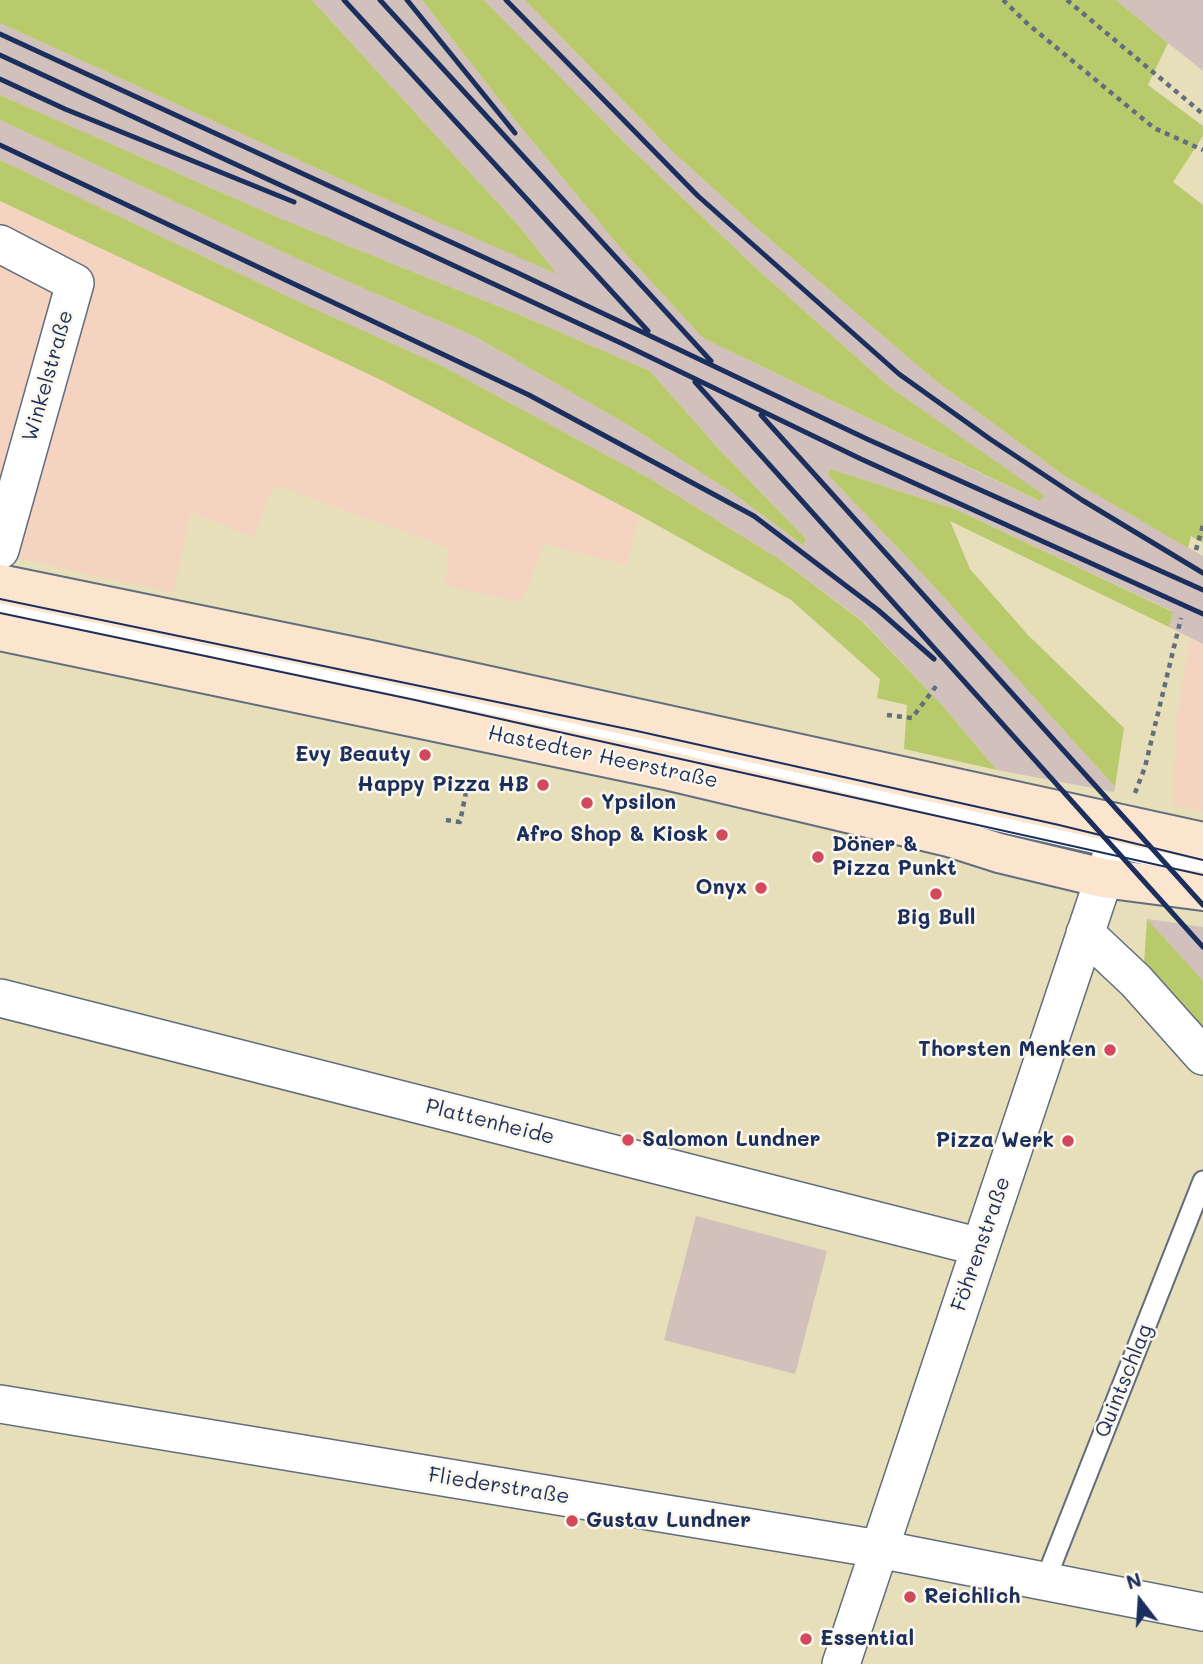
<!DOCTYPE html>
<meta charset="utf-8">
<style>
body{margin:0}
#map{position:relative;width:1203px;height:1664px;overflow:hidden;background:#e6dfba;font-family:Mali,sans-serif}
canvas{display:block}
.north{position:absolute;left:1105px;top:1566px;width:70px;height:70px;-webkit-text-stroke:5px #fbf7ec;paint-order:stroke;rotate:343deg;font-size:19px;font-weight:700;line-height:28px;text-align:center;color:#1b2f5e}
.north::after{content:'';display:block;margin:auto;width:24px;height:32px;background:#1b2f5e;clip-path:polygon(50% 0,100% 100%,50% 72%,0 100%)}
</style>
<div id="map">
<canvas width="1203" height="1664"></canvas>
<div class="north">N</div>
</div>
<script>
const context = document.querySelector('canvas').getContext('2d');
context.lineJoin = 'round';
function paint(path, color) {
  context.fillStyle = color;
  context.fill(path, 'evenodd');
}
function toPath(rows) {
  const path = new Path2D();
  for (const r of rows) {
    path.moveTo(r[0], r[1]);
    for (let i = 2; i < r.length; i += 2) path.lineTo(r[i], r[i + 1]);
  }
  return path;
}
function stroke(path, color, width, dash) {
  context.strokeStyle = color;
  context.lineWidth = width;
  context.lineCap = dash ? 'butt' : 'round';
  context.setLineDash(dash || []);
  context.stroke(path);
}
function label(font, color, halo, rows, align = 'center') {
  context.font = font + ' Mali,sans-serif';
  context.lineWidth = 5;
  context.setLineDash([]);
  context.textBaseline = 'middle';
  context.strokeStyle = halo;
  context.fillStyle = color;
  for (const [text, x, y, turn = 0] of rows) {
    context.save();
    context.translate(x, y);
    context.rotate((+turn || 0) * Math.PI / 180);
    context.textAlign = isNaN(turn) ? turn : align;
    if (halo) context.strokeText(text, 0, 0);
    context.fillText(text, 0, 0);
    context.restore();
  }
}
paint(toPath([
 [0,201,381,380,639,515,627,565,544,544,522,602,445,586,449,548,275,485,253,537,191,512,173,593,0,554],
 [1190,637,1203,644,1203,811,1173,805,1176,722]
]), '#f5d3c1');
paint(toPath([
 [312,0,422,0,515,120,623,251,703,338,1038,501,1044,496,890,387,757,269,625,143,484,0,525,0,673,152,759,230,936,381,1063,475,1203,556,1203,644,1169,627,1172,611,955,509,830,469,828,475,918,569,1115,787,1114,792,997,770,941,704,864,622,782,561,654,481,442,366,291,298,0,160,0,120,326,272,474,336,628,425,734,494,803,545,806,539,718,448,650,371,525,317,284,220,0,95,0,23,351,184,556,273,519,226],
 [1116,0,1203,0,1203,71,1168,43],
 [1147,919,1203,927,1203,981,1179,955],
 [696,1216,827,1251,795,1374,664,1340]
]), '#d1c0bc');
paint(toPath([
 [0,0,312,0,519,226,557,274,351,184,0,23],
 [422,0,484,0,625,143,757,269,890,387,1045,496,1039,501,703,338,623,251,515,120],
 [525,0,1116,0,1168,43,1148,85,1203,126,1203,136,1173,182,1203,205,1203,543,1191,536,1188,548,1063,475,936,381,759,230,673,152],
 [0,95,284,220,525,317,650,371,718,448,806,539,803,545,734,494,628,425,474,336,326,272,0,120],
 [0,160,291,298,442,366,654,481,782,561,863,622,941,704,997,770,904,749,907,705,877,698,880,679,791,600,639,515,381,380,0,201],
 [830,469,955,509,1173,612,1169,627,950,521,970,569,1028,635,1124,728,1115,787,918,569,828,475],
 [1147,919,1203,981,1203,1027,1144,963]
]), '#b9ca6d');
const service = toPath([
 [0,605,955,812,1203,868],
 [1045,1581,1203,1181]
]);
const minor = toPath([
 [0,244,75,283,0,550],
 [1085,933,1136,981,1203,1056],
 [0,998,980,1247],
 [0,1404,879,1549,1203,1612],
 [841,1664,1122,824]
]);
const secondary = toPath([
 [0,584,371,660,1203,842],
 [0,631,670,771,949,837,999,853,1103,878,1203,891]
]);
stroke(service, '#626d7e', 23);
stroke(minor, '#626d7e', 40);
stroke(secondary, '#626d7e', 42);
stroke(toPath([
 [1003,0,1029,25,1154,128,1203,150],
 [1067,0,1203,114],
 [1196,550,1203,525],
 [887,715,912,718,937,685],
 [1135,793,1145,767,1181,618],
 [446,820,460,822,467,787]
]), '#626d7e', 4.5, [5, 5]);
stroke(service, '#fff', 19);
stroke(minor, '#fff', 37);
stroke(secondary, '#fce5cf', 38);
stroke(toPath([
 [0,599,637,731,1059,825,1203,860],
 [0,613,415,700,1203,875]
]), '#1b2f5e', 2);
stroke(toPath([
 [344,0,648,331],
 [380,0,711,361],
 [407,0,515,133],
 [506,0,698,196,899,374,990,439,1082,500,1203,573],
 [0,34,518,273,867,439,1203,590],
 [0,55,623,344,861,459,1203,614],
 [0,79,65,109,294,202],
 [0,145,529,395,754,516,878,610,934,659],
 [695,382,1203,947],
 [761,415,1203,905]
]), '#1b2f5e', 5);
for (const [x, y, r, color] of [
 [425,755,7,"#d1495b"],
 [543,785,7,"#d1495b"],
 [587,803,7,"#d1495b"],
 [722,835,7,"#d1495b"],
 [818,857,7,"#d1495b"],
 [761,888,7,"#d1495b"],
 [936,894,7,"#d1495b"],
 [1110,1050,7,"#d1495b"],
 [628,1140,7,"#d1495b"],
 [1068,1141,7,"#d1495b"],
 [572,1521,7,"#d1495b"],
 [910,1597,7,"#d1495b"],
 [806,1639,7,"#d1495b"]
]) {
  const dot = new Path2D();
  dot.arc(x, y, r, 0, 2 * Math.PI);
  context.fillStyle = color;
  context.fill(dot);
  stroke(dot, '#fbf7ec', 2.5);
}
label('21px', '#1b2f5e', '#fbf7ec', [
 ["Winkelstraße",48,376,-74],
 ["Hastedter Heerstraße",603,757,12],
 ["Plattenheide",490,1122,14],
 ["Föhrenstraße",981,1244,-71],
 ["Quintschlag",1124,1381,-68],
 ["Fliederstraße",499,1486,9]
]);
label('bold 21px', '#1b2f5e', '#fbf7ec', [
 ["Evy Beauty",411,755],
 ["Happy Pizza HB",529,785],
 ["Ypsilon",601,803,"left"],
 ["Afro Shop & Kiosk",708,835],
 ["Döner &",832,845,"left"],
 ["Pizza Punkt",832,869,"left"],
 ["Onyx",747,888],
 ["Big Bull",936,918,"center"],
 ["Thorsten Menken",1096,1050],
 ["Salomon Lundner",642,1140,"left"],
 ["Pizza Werk",1054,1141],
 ["Gustav Lundner",586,1521,"left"],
 ["Reichlich",924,1597,"left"],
 ["Essential",820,1639,"left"]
], 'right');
</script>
